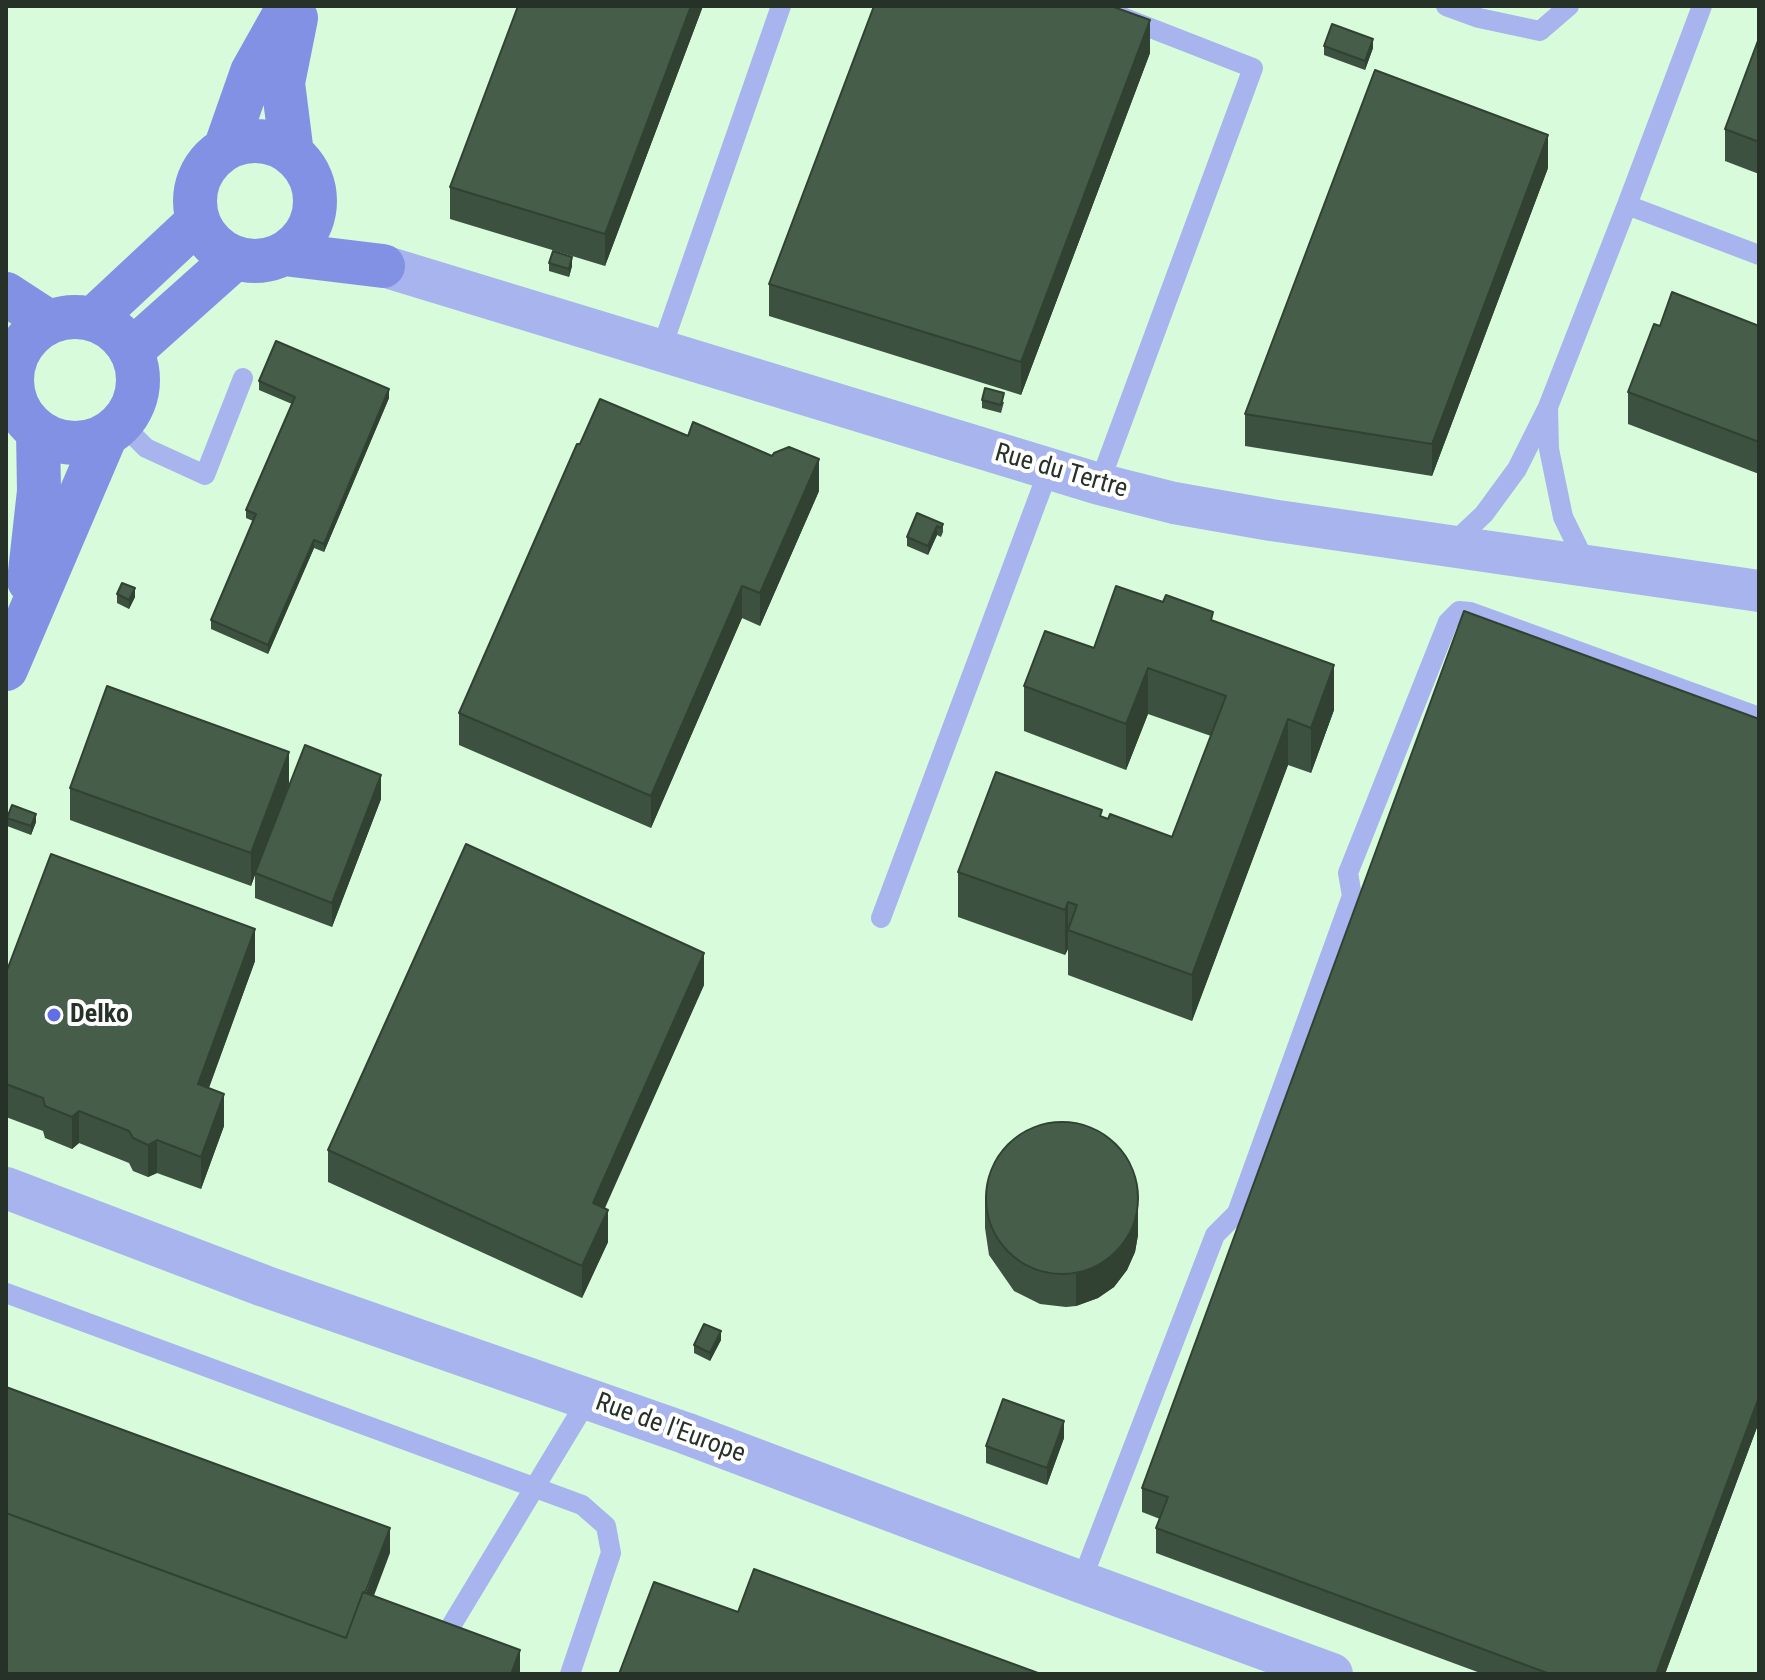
<!DOCTYPE html>
<style>
body{margin:0}
#map{position:relative;width:1765px;height:1680px;overflow:hidden;background:#edfeee;font-family:"Roboto Condensed",sans-serif}
canvas{display:block}
.frame{position:absolute;inset:0;border:8px solid #263127;pointer-events:none}
</style>
<div id="map">
<canvas width="1765" height="1680"></canvas>
<div class="frame"></div>
</div>
<script>
const context = document.querySelector('canvas').getContext('2d');
context.lineJoin = 'round';
function paint(path, color) {
  context.fillStyle = color;
  context.fill(path, 'evenodd');
}
function toPath(rows) {
  const path = new Path2D();
  for (const r of rows) {
    if (r.length === 3) {
      path.moveTo(r[0] + r[2], r[1]);
      path.arc(r[0], r[1], r[2], 0, 2 * Math.PI);
      continue;
    }
    path.moveTo(r[0], r[1]);
    for (let i = 2; i < r.length; i += 2) path.lineTo(r[i], r[i + 1]);
  }
  return path;
}
function stroke(path, color, width, dash) {
  context.strokeStyle = color;
  context.lineWidth = width;
  context.lineCap = dash ? 'butt' : 'round';
  context.setLineDash(dash || []);
  context.stroke(path);
}
function label(font, color, halo, rows, align = 'center') {
  context.font = font + ' "Roboto Condensed",sans-serif';
  context.lineWidth = 8;
  context.setLineDash([]);
  context.textBaseline = 'middle';
  context.strokeStyle = halo;
  context.fillStyle = color;
  for (const [text, x, y, turn = 0] of rows) {
    context.save();
    context.translate(x, y);
    context.rotate((+turn || 0) * Math.PI / 180);
    context.textAlign = isNaN(turn) ? turn : align;
    if (halo) context.strokeText(text, 0, 0);
    context.fillText(text, 0, 0);
    context.restore();
  }
}
paint(toPath([
 [6,6,1759,6,1759,1674,6,1674]
]), '#d8fbdc');
stroke(toPath([
 [1094,6,1253,68,1099,484],
 [1446,6,1479,18,1540,31,1569,6],
 [1627,205,1759,255],
 [661,350,781,6],
 [1548,407,1627,205,1702,6],
 [121,423,146,448,205,475,243,378],
 [1451,545,1484,514,1517,469,1548,407,1549,449,1563,517,1587,566],
 [881,918,1049,469],
 [6,1293,582,1505,606,1526,611,1553,570,1674],
 [1081,1582,1215,1235,1237,1213,1352,896,1348,873,1448,622,1459,611,1470,612,1759,717],
 [448,1631,588,1399]
]), '#a8b4ed', 20);
stroke(toPath([
 [383,266,1099,484,1174,503,1271,520,1759,591],
 [6,1188,264,1286,685,1433,1081,1582,1332,1674]
]), '#a8b4ed', 42);
stroke(toPath([
 [255,201,60],
 [225,149,252,72,289,6],
 [292,154,283,83,296,18],
 [284,254,383,266],
 [6,294,49,322],
 [75,380,63],
 [93,319,198,221],
 [131,351,235,258],
 [29,581,39,491,38,431],
 [6,669,106,435]
]), '#8391e5', 44);
paint(toPath([
 [518,6,703,6,605,266,450,219,450,187],
 [1759,38,1759,174,1725,161,1725,129],
 [1324,46,1373,48,1365,70,1324,55],
 [1150,53,1021,395,769,316,769,284],
 [1548,168,1432,476,1245,446,1245,414],
 [549,263,572,266,569,277,549,271],
 [1660,326,1759,326,1759,474,1628,424,1628,392],
 [259,381,389,398,324,552,314,548,268,654,211,629,211,620,253,521,246,518,246,510,292,404,259,390],
 [982,400,1004,402,1001,413,982,408],
 [819,491,760,626,742,618,651,828,459,745,459,713],
 [943,524,943,532,941,537,937,535,928,555,907,546,907,537],
 [117,594,135,597,129,609,117,603],
 [1213,621,1334,710,1311,773,1288,765,1192,1021,1068,975,1068,949,1065,955,958,917,958,872,1102,817,1108,819,1172,837,1211,736,1148,714,1126,770,1024,731,1024,686,1094,648],
 [1759,719,1759,1422,1665,1674,1483,1674,1156,1553,1156,1528,1160,1519,1142,1512,1142,1488],
 [289,784,267,844,381,799,332,927,255,898,255,874,251,886,70,820,70,788],
 [7,818,36,822,31,835,7,826],
 [255,961,209,1088,224,1126,201,1189,157,1173,148,1177,133,1171,129,1163,79,1143,72,1149,45,1138,43,1131,6,1117,6,973],
 [704,985,604,1208,608,1242,582,1298,328,1182,328,1150],
 [985,1196,1138,1235,1135,1252,1127,1270,1114,1287,1098,1298,1076,1306,1066,1307,1040,1304,1014,1291,989,1255,985,1228],
 [721,1340,710,1361,694,1353,694,1345],
 [1064,1438,1047,1485,986,1463,986,1446]
]), '#3c513f');
paint(toPath([
 [691,6,703,6,605,266,605,234],
 [1150,20,1150,53,1021,395,1021,362],
 [1373,39,1373,48,1365,70,1365,61],
 [1548,135,1548,168,1432,476,1432,444],
 [572,257,572,266,569,277,569,269],
 [389,389,389,398,324,552,324,544],
 [819,459,819,491,760,626,760,593],
 [937,526,937,535,928,555,928,546],
 [314,540,314,548,268,654,268,645],
 [742,586,742,618,651,828,651,796],
 [135,588,135,597,129,609,129,600],
 [1334,665,1334,710,1311,773,1311,728],
 [1148,668,1148,714,1126,770,1126,724],
 [1288,719,1288,765,1192,1021,1192,975],
 [289,752,289,784,251,886,251,853],
 [381,775,381,799,332,927,332,903],
 [36,814,36,822,31,835,31,826],
 [1068,902,1068,949,1065,955,1065,910],
 [255,929,255,961,198,1117,198,1084],
 [704,953,704,985,593,1235,593,1203],
 [224,1094,224,1126,201,1189,201,1157],
 [79,1111,79,1143,72,1149,72,1117],
 [157,1140,157,1173,148,1177,148,1145],
 [1138,1203,1138,1235,1135,1252,1127,1270,1114,1287,1098,1298,1076,1306,1076,1273],
 [608,1210,608,1242,582,1298,582,1266],
 [721,1331,721,1340,710,1361,710,1353],
 [1759,1397,1759,1422,1665,1674,1656,1674],
 [1064,1421,1064,1438,1047,1485,1047,1468],
 [390,1528,390,1553,346,1670,346,1646],
 [520,1650,520,1674,511,1674]
]), '#314233');
const building = toPath([
 [518,6,691,6,605,234,450,187,518,6],
 [874,6,1111,6,1150,20,1021,362,769,284,874,6],
 [1332,24,1373,39,1365,61,1324,46,1332,24],
 [1759,38,1759,142,1725,129,1759,38],
 [1375,70,1548,135,1432,444,1245,414,1375,70],
 [553,251,572,257,569,269,549,263,553,251],
 [1672,292,1759,326,1759,442,1628,392,1654,324,1660,326,1672,292],
 [276,341,389,389,324,544,314,540,268,645,211,620,256,514,246,510,295,397,259,381,276,341],
 [985,388,1004,393,1001,405,982,400,985,388],
 [600,399,688,436,693,422,772,456,774,453,789,447,819,459,760,593,742,586,651,796,459,713,577,444,580,444,600,399],
 [917,513,943,524,941,528,937,526,928,546,907,537,917,513],
 [122,583,135,588,129,600,117,594,122,583],
 [1116,586,1163,602,1166,595,1213,612,1211,620,1334,665,1311,728,1288,719,1192,975,1068,930,1077,905,1068,902,1065,910,958,872,996,772,1102,810,1100,816,1108,819,1110,814,1172,837,1226,696,1148,668,1126,724,1024,686,1045,631,1094,648,1116,586],
 [1464,611,1759,719,1759,1397,1656,1674,1550,1674,1156,1528,1168,1497,1142,1488,1464,611],
 [107,686,289,752,251,853,70,788,107,686],
 [305,745,381,775,332,903,255,873,305,745],
 [12,805,36,814,31,826,7,818,12,805],
 [466,844,704,953,593,1203,608,1210,582,1266,328,1150,466,844],
 [51,854,255,929,198,1084,224,1094,201,1157,157,1140,148,1145,133,1138,129,1131,79,1111,72,1117,45,1106,43,1098,6,1084,6,973,51,854],
 [1062,1198,76],
 [704,1324,721,1331,710,1353,694,1345,704,1324],
 [6,1387,390,1528,365,1593,363,1592,346,1638,6,1513,6,1387],
 [1003,1399,1064,1421,1047,1468,986,1446,1003,1399],
 [6,1513,346,1638,363,1592,520,1650,511,1674,6,1674,6,1513],
 [754,1569,1038,1673,1037,1674,619,1674,654,1582,738,1612,754,1569]
]);
paint(building, '#465e49');
stroke(building, '#314233', 2);
for (const [x, y, r, color] of [
 [54,1015,8,"#626ee6"]
]) {
  const dot = new Path2D();
  dot.arc(x, y, r, 0, 2 * Math.PI);
  context.fillStyle = color;
  context.fill(dot);
  stroke(dot, '#fff', 3);
}
label('26px', '#263127', '#fff', [
 ["Rue du Tertre",1061,472,16],
 ["Rue de l'Europe",670,1429,20]
]);
label('bold 26px', '#263127', '#fff', [
 ["Delko",70,1015]
], 'left');
</script>
